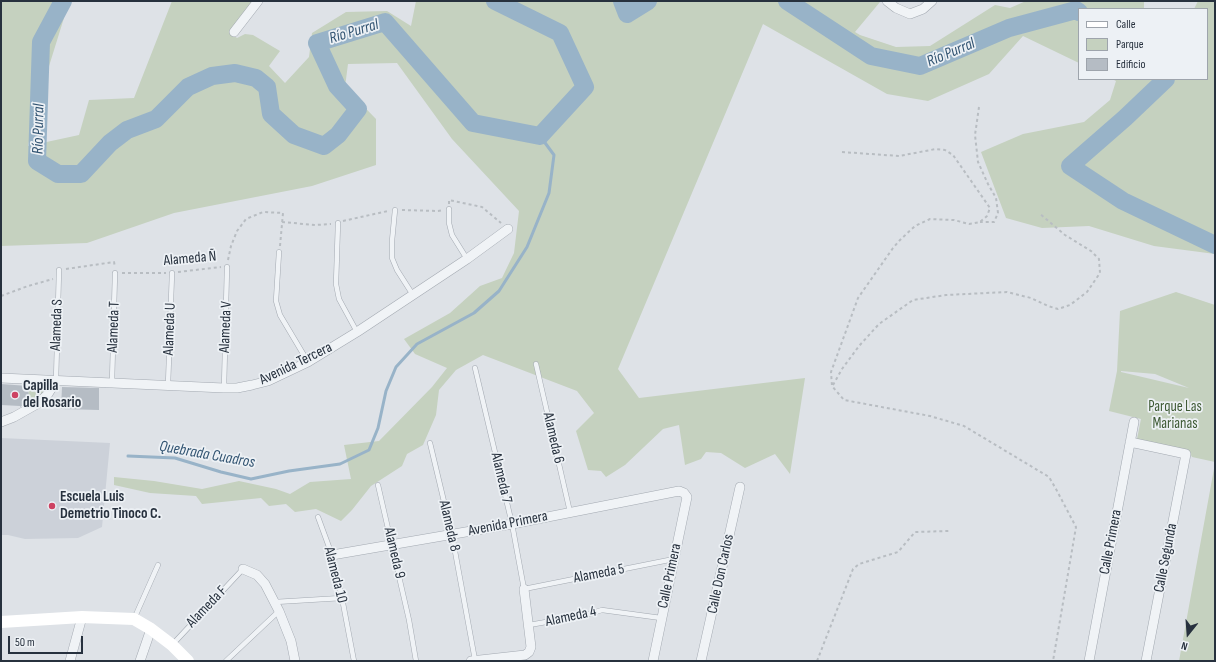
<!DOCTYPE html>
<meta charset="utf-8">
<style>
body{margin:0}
#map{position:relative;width:1216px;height:662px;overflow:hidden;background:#dee2e7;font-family:"Sofia Sans Condensed",sans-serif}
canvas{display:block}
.frame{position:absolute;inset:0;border:2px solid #27313e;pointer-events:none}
.legend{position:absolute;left:1078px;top:8px;width:130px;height:72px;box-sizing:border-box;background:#edf1f5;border:1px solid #9ea4ac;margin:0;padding:5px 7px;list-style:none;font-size:12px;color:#27313e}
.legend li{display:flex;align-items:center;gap:8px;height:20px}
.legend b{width:20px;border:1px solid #9ea4ac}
.north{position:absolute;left:1168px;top:614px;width:40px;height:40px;-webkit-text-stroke:3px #edf1f5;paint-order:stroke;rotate:197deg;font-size:11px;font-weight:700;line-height:16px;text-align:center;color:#27313e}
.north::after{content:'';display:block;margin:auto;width:14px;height:18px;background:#27313e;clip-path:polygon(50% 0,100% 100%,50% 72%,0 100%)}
.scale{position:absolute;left:8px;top:636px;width:75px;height:18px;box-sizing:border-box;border:2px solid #27313e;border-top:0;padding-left:5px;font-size:12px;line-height:14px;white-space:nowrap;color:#27313e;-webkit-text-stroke:3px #edf1f5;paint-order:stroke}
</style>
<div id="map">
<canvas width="1216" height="662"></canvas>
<div class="frame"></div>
<ul class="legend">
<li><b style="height:5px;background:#fff"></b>Calle</li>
<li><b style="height:11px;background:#c5d1bf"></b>Parque</li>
<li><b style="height:11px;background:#b5bcc4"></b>Edificio</li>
</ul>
<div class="north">N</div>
<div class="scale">50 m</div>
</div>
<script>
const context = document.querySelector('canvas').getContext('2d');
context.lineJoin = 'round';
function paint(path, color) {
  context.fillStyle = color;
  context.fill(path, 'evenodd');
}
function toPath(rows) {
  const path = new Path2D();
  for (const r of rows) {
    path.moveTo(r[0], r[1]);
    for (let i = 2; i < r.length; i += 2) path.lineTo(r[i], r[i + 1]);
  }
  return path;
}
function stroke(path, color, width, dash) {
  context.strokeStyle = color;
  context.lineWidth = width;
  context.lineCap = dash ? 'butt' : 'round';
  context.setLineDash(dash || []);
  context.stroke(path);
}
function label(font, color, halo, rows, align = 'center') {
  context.font = font + ' "Sofia Sans Condensed",sans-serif';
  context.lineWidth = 3.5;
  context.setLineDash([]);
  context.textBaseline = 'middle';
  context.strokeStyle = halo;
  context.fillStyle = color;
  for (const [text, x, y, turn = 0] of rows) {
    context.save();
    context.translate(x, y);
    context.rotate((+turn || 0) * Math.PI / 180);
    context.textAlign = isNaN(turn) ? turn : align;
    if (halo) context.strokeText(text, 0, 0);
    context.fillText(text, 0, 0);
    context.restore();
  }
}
paint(toPath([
 [1,438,110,443,102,527,78,538,25,539,8,535,1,535]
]), '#ccd1d9');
paint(toPath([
 [1,1,70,1,68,5,36,108,28,146,79,135,89,100,134,98,172,1,253,1,229,32,237,38,245,34,253,35,280,51,269,66,285,83,309,57,312,33,346,12,387,11,411,26,416,1,879,1,880,2,855,32,860,35,896,47,930,46,995,5,1010,8,1026,1,1144,1,1144,9,1079,9,1079,63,1023,36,989,74,928,101,887,94,763,24,618,369,639,398,805,378,790,474,775,454,745,468,721,453,706,452,701,459,685,465,679,425,663,429,625,465,606,477,601,471,588,470,576,431,594,413,577,391,483,355,456,370,439,390,436,415,423,445,407,454,402,466,371,486,352,510,341,521,316,509,295,512,286,504,269,506,261,498,202,504,196,496,150,493,114,485,114,477,154,481,202,489,239,481,276,489,290,494,310,482,351,479,344,445,379,441,432,387,447,368,415,354,404,339,450,313,480,286,502,278,514,253,519,211,452,139,397,63,348,64,345,87,376,119,376,165,312,186,174,213,87,243,1,246],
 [1198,1,1215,1,1215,254,1154,246,1089,226,1042,228,1006,218,981,152,1023,134,1084,122,1110,100,1116,81,1112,79,1207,79,1207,9,1194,9],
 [1176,292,1215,305,1215,462,1192,457,1189,451,1137,439,1141,419,1109,411,1117,371,1120,311],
 [1121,371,1155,374,1189,388,1121,372],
 [38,385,42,387,43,392,42,396,29,404,28,386],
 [1215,463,1215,661,1179,661]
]), '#c5d1bf');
stroke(toPath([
 [128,456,175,458,221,472,251,479,289,471,340,464,369,450,378,428,386,391,396,367,417,344,474,313,499,291,527,247,549,193,554,155,540,136]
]), '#98b3c8', 3);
stroke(toPath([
 [63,1,41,42,37,161,58,174,81,174,110,143,127,130,156,119,188,87,212,76,235,73,256,78,267,87,271,114,294,135,324,146,338,135,358,109,337,86,317,43,385,22,473,123,540,136,585,87,560,33,495,1],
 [622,1,627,14,648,1],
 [787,1,871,56,920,66,1009,28,1076,10,1079,12],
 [1166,79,1125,118,1070,166,1123,201,1215,245]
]), '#98b3c8', 18);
paint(toPath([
 [1,384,28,386,29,401,20,407,20,406,1,405],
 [62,387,99,388,99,410,61,409]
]), '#b5bcc4');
const lane = toPath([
 [449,209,449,223,452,235,467,259],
 [395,210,392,241,392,258,397,270,413,295],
 [338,223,336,284,339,299,357,332],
 [279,252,276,301,280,315,308,362],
 [536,364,570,512],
 [475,368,512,524,524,589,674,559],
 [56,381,59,270],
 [112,382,115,273],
 [168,385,172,273],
 [224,388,227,267],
 [430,443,452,535,475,660],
 [378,485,409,620,416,661],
 [318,517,332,555,342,598,354,661],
 [275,602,342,598],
 [134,619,158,565],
 [529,625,586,615,602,610,661,618],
 [172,645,243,569],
 [226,661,279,611]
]);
const street = toPath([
 [887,1,896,8,910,14,923,9,932,1],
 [234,32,258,1],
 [1,378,224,388,237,388,252,385,268,381,308,362,357,332,467,259,508,229],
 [1,422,14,417,37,404,48,394,56,381],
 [1130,442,1186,454,1146,661],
 [332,555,512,524,679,491,684,493,687,497,653,661],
 [243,569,257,575,265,584,279,611,291,641,295,661],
 [70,661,82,617],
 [140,661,151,629],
 [471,661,525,655,529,652,531,647,524,589],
 [701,661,740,487],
 [1089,661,1134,422]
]);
stroke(lane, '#a3a9b1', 5.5);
stroke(street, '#a3a9b1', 10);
stroke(toPath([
 [979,107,975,135,978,162,988,184,996,198,998,213,994,222,980,222],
 [842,152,899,156,936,149,945,150,953,155,990,208,987,216,980,222,969,224,954,220,930,219,915,226,900,240,893,248,858,298,831,372,832,386,844,400,930,416,964,426,1049,477,1056,489,1076,527,1053,661],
 [449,204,449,200,482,207,501,223],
 [402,210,438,211,443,210],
 [343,221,388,211],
 [282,222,315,225,331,224],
 [228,260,231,246,237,231,246,219,263,212,283,213,280,246],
 [66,269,114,262,115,267],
 [178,272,221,267],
 [122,273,166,273],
 [1,296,28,286,53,279],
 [833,385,842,369,859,346,879,324,913,300,946,295,1007,292,1031,298,1048,306,1058,309,1070,305,1087,292,1100,273,1099,259,1091,251,1065,235,1039,213],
 [817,661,853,569,859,564,898,552,915,532,949,531]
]), '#b8bdc2', 2, [3, 3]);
stroke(lane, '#f0f3f6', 4.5);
stroke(street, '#f0f3f6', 9);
stroke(toPath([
 [1,622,82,617,134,619,151,629,172,645,188,661]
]), '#fff', 12);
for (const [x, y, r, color] of [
 [15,395,4,"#cd4262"],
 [52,506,4,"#cd4262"]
]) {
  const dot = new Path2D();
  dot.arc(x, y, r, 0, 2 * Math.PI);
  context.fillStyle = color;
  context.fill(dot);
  stroke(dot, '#edf1f5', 1.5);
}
label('15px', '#27313e', '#edf1f5', [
 ["Alameda Ñ",190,259,-5],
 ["Alameda S",57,325,-88],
 ["Alameda T",114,327,-88],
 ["Alameda V",226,327,-88],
 ["Alameda U",170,329,-88],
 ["Avenida Tercera",296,364,-26],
 ["Alameda 6",553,438,77],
 ["Alameda 7",501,478,77],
 ["Avenida Primera",508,524,-11],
 ["Alameda 8",449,526,77],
 ["Calle Primera",1111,542,-79],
 ["Alameda 9",394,553,77],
 ["Calle Segunda",1166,558,-79],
 ["Alameda 5",599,574,-11],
 ["Calle Don Carlos",721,574,-78],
 ["Alameda 10",335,575,76],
 ["Calle Primera",670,576,-78],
 ["Alameda F",207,607,-46],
 ["Alameda 4",571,617,-12]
]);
label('bold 15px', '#27313e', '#edf1f5', [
 ["Capilla",23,386],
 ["del Rosario",23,403],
 ["Escuela Luis",60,497],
 ["Demetrio Tinoco C.",60,514]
], 'left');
label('15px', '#3e5a34', '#edf1f5', [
 ["Parque Las",1175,407],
 ["Marianas",1175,424]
]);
label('italic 16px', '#315371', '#edf1f5', [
 ["Río Purral",354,32,-17],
 ["Río Purral",951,53,-23],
 ["Río Purral",39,129,-89],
 ["Quebrada Cuadros",207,455,10]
]);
</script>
